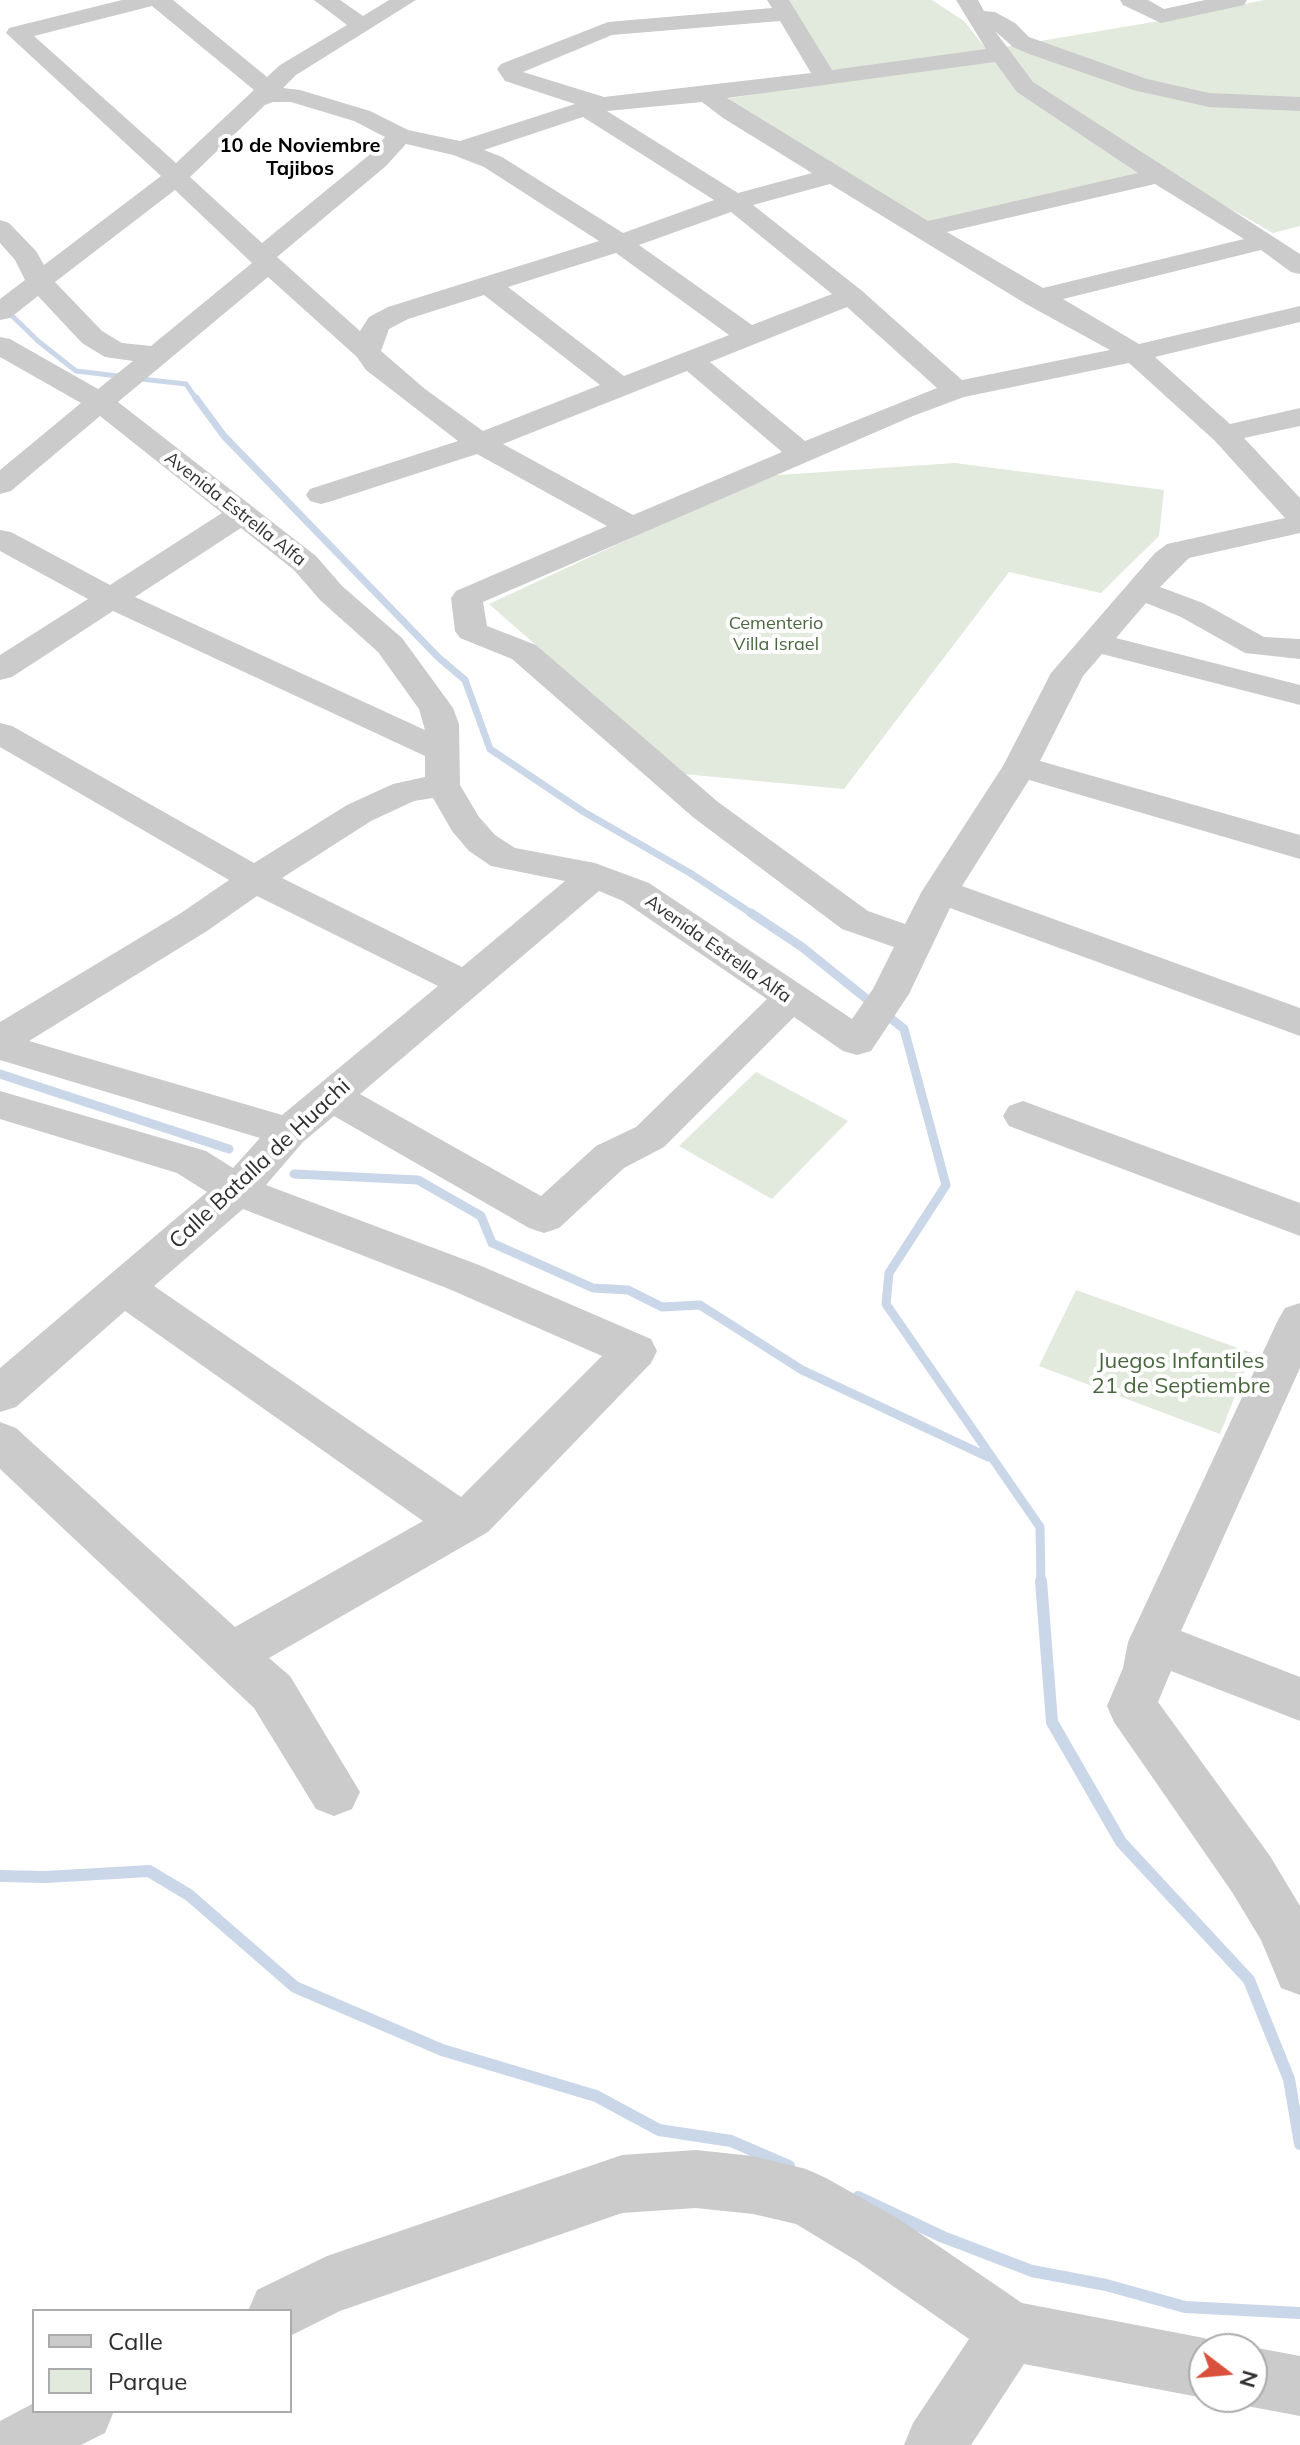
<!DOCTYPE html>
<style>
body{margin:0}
#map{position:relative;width:1300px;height:2445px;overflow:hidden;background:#fff;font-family:Mulish,sans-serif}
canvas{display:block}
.legend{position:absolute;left:32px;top:2309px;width:260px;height:104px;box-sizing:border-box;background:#fff;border:2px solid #ababab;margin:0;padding:10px 14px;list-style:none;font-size:24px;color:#2e2e2e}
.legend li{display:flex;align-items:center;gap:16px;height:40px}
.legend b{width:40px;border:2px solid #ababab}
.north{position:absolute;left:1188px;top:2333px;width:80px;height:80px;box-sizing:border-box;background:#fff;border:2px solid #ababab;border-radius:50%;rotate:106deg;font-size:22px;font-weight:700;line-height:32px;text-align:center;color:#2e2e2e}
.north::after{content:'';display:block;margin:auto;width:28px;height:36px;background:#d9503c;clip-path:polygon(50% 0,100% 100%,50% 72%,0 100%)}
</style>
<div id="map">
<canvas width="1300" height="2445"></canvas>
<ul class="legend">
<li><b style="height:10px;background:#cbcbcb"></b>Calle</li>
<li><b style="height:22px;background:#e1eadd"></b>Parque</li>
</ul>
<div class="north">N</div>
</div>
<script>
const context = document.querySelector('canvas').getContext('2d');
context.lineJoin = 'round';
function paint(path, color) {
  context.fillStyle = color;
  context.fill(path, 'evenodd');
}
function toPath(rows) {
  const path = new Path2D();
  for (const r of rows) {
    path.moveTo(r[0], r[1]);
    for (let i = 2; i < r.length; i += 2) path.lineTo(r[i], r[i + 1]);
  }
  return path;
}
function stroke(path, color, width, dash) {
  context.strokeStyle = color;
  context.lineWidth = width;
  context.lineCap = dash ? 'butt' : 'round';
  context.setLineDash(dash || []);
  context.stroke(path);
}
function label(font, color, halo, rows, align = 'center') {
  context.font = font + ' Mulish,sans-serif';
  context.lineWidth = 8;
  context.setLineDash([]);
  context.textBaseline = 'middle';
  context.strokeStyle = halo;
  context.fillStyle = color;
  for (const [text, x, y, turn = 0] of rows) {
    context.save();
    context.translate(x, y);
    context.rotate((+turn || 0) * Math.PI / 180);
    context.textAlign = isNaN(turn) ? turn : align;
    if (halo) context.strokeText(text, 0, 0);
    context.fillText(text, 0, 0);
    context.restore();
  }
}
paint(toPath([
 [787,0,932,0,964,21,987,50,1171,19,1264,0,1300,0,1300,226,1273,233,1164,171,928,224,726,99,831,81],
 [955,463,1164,490,1159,536,1101,593,1009,572,844,789,683,774,489,604,764,476],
 [756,1072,848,1121,772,1199,679,1146],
 [1076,1290,1252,1353,1220,1434,1039,1366]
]), '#e1eadd');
stroke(toPath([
 [0,304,38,341,76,371,118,376],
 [141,379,186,384,197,400]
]), '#cad7e9', 5);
stroke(toPath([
 [196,398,224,436,438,657,465,680,490,749,584,812,690,873,754,915]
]), '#cad7e9', 7);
stroke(toPath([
 [751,913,802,947,904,1029,946,1185,889,1273,886,1304,1040,1527,1041,1583],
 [0,1074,229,1149],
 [294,1174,418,1180,481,1216,492,1243,593,1288,628,1290,662,1307,700,1305,802,1370,988,1457]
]), '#cad7e9', 9);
stroke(toPath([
 [1041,1581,1052,1722,1121,1842,1249,1980,1289,2079,1300,2144],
 [0,1876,46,1877,149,1871,189,1895,295,1987,442,2050,596,2096,659,2130,731,2141,789,2166],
 [858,2197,943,2237,1032,2271,1106,2285,1185,2307,1300,2313]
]), '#cad7e9', 12);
paint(toPath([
 [122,0,173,0,267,77,280,65,347,25,314,0,340,0,363,16,389,0,416,0,296,75,283,88,300,90,370,111,408,130,460,141,575,104,505,81,497,69,501,64,608,22,772,8,767,0,789,0,832,70,986,49,956,0,978,0,984,11,995,12,1015,23,1029,37,1147,79,1209,93,1300,97,1300,111,1209,107,1133,90,1029,54,1013,47,995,31,1033,82,1300,254,1300,274,1291,272,1261,250,1063,299,1139,344,1300,306,1300,322,1155,357,1230,424,1300,408,1300,426,1244,438,1300,498,1300,533,1189,558,1160,587,1203,603,1264,637,1300,639,1300,659,1245,653,1181,617,1146,603,1116,638,1300,685,1300,705,1102,654,1083,676,1040,761,1300,835,1300,859,1029,780,962,886,1300,1008,1300,1036,950,908,909,994,871,1051,857,1055,843,1051,794,1017,664,1147,624,1168,559,1228,544,1233,529,1228,334,1116,303,1142,266,1185,479,1265,651,1339,657,1351,651,1363,488,1532,269,1658,290,1676,360,1792,352,1809,334,1816,316,1809,254,1708,0,1469,0,1422,16,1428,235,1627,423,1521,125,1311,16,1407,0,1412,0,1368,207,1192,177,1173,0,1119,0,1091,206,1151,233,1168,260,1138,0,1060,0,1022,181,913,229,880,0,747,0,723,12,726,254,863,347,805,393,784,425,777,425,756,113,611,12,677,0,680,0,655,88,599,0,551,0,530,11,532,110,585,222,513,100,416,11,491,0,494,0,470,81,403,0,357,0,337,10,339,98,389,133,361,105,357,82,343,38,296,10,318,0,320,0,299,25,280,15,260,0,243,0,220,9,223,36,251,44,265,161,176,6,33,9,28,122,0],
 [152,6,254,90,176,163,34,36,152,6],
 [780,21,811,73,604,97,523,72,612,35,780,21],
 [995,62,1017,92,1138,173,928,221,727,98,995,62],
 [273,102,291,102,354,121,385,137,368,156,262,243,190,177,265,105,273,102],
 [702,102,723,118,812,173,738,193,607,111,702,102],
 [583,117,714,200,623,233,502,157,484,150,583,117],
 [406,144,453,155,484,167,599,241,388,307,369,317,360,331,277,257,386,166,406,144],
 [830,184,1026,304,1110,350,962,380,861,290,753,205,830,184],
 [1155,184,1244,239,1043,288,947,232,1155,184],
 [175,190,252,263,151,346,122,343,102,331,55,282,175,190],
 [731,212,832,294,752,325,639,245,731,212],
 [616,253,729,335,624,376,508,287,616,253],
 [268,277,357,357,366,370,458,441,310,489,306,495,310,501,321,504,332,501,477,454,607,526,456,591,451,598,455,631,460,638,512,659,694,818,842,929,894,947,873,989,852,1019,649,883,595,863,515,848,495,835,479,817,460,785,459,724,453,708,402,638,342,586,316,556,118,402,268,277],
 [484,295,600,385,483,431,425,389,381,351,389,329,408,319,484,295],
 [847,307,937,388,805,441,710,362,847,307],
 [1129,363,1214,440,1285,518,1167,544,1155,553,1051,673,1003,766,922,891,905,924,868,911,718,802,536,645,487,626,483,602,913,416,964,397,1129,363],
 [687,371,782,452,633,515,503,444,687,371],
 [241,528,294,570,320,600,378,652,419,709,425,730,135,597,241,528],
 [433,798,452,831,469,851,491,866,565,881,462,967,282,878,371,821,414,801,433,798],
 [599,891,623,901,767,999,636,1127,596,1146,541,1196,360,1094,599,891],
 [257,896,438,986,282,1115,29,1041,207,931,257,896],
 [243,1209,449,1289,602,1356,461,1497,154,1286,243,1209],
 [1120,0,1148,0,1164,9,1205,0,1247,0,1244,5,1161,23,1123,5,1120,0],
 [1023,1101,1300,1203,1300,1236,1009,1126,1003,1116,1009,1106,1023,1101],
 [1300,1303,1300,1368,1181,1631,1300,1677,1300,1721,1171,1671,1158,1702,1270,1856,1300,1906,1300,1995,1281,1988,1261,1940,1232,1892,1114,1722,1107,1706,1123,1668,1128,1642,1278,1320,1285,1308,1300,1303],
 [696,2150,753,2156,806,2169,826,2178,899,2219,1022,2303,1204,2338,1225,2347,1226,2349,1204,2349,1204,2397,1207,2397,1204,2398,1024,2364,971,2445,904,2445,913,2423,969,2339,857,2261,796,2224,753,2214,696,2208,622,2213,340,2311,290,2336,290,2311,248,2311,257,2290,327,2256,622,2155,696,2150],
 [1252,2347,1300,2356,1300,2416,1252,2407,1231,2398,1252,2397,1252,2349,1246,2349,1252,2347],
 [34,2403,34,2411,114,2411,105,2433,81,2445,0,2445,0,2421,34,2403]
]), '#cbcbcb');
label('18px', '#2e2e2e', '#fff', [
 ["Avenida Estrella Alfa",235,509,38],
 ["Avenida Estrella Alfa",718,949,35]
]);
label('18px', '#49673e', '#fff', [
 ["Cementerio",776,624],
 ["Villa Israel",776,645]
]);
label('bold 20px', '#000', '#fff', [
 ["10 de Noviembre",300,146],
 ["Tajibos",300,169]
]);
label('22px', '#2e2e2e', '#fff', [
 ["Calle Batalla de Huachi",260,1164,-43]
]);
label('22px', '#49673e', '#fff', [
 ["Juegos Infantiles",1181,1361],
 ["21 de Septiembre",1181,1386]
]);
</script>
